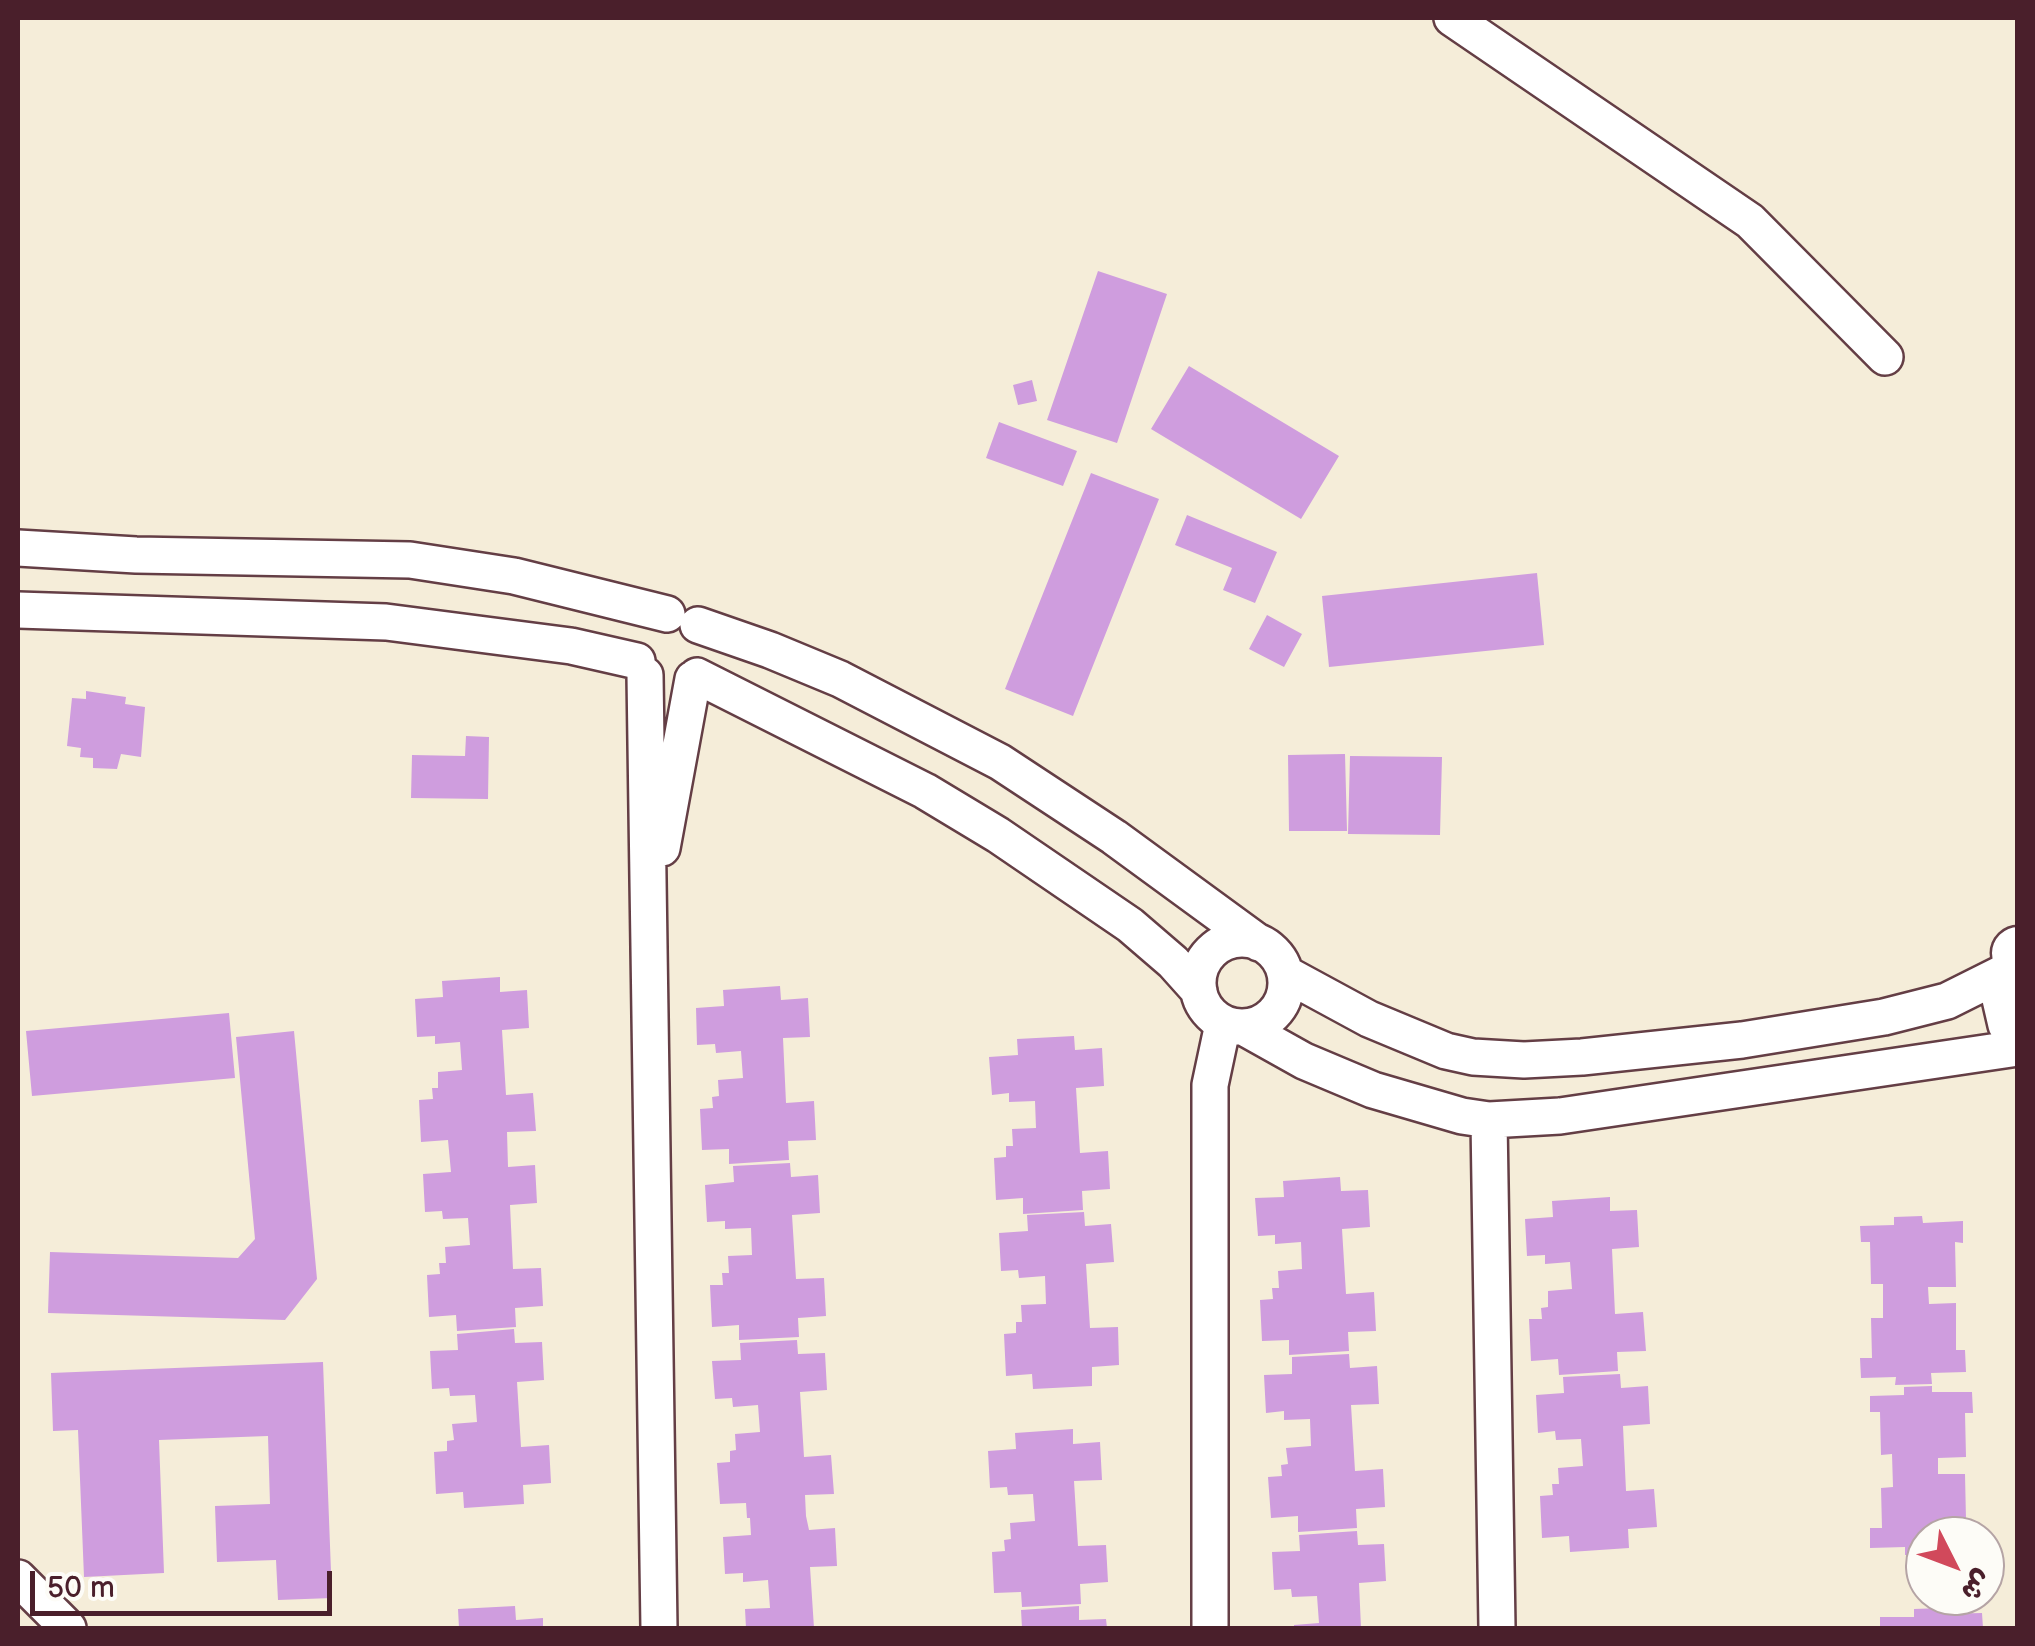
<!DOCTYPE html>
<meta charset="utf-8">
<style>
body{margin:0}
#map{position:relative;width:2035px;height:1646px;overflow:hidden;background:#f5edd9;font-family:"Balsamiq Sans","Playpen Sans Arabic",sans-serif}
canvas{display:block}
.frame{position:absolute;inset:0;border:20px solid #4a1f2b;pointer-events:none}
.north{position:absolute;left:1905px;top:1516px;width:100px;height:100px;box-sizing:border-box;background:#fdfcf7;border:2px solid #b5a4a5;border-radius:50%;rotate:132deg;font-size:28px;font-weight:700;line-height:40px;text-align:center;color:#4a1f2b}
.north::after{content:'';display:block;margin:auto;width:35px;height:45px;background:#d1495b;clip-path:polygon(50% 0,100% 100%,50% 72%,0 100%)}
.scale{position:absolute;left:30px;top:1571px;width:302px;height:45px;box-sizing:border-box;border:5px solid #4a1f2b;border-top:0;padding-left:12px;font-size:30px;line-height:35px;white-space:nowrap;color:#4a1f2b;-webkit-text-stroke:8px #fdfcf7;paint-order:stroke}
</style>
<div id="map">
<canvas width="2035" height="1646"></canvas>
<div class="frame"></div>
<div class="north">ش</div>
<div class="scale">50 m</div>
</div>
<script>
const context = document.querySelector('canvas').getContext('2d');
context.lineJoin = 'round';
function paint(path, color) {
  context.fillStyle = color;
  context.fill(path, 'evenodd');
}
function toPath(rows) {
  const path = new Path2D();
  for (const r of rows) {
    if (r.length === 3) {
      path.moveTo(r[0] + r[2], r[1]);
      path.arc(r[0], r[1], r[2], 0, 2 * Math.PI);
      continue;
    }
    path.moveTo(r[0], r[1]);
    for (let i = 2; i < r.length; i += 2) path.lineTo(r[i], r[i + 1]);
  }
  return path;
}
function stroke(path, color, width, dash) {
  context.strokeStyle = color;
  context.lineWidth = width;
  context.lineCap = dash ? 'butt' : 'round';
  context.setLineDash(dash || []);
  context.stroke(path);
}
paint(toPath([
 [1098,271,1167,294,1117,443,1047,420],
 [1189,366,1339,456,1301,519,1151,429],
 [1032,380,1037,401,1018,405,1013,385],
 [999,422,1077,451,1063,486,986,458],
 [1091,473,1159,499,1073,716,1005,689],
 [1187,515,1277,552,1255,603,1223,590,1232,568,1175,545],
 [1537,573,1544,645,1329,667,1322,596],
 [1267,615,1302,634,1284,667,1249,649],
 [86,691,126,697,125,704,145,707,141,757,121,754,117,769,93,768,93,758,80,757,81,748,67,746,72,698,86,699],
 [466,736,489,737,488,799,411,798,412,755,465,756],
 [1345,754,1347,831,1289,831,1288,755],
 [1350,756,1442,757,1440,835,1348,834],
 [500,977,500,992,527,990,529,1028,502,1030,506,1095,533,1093,536,1131,507,1132,508,1167,535,1165,537,1203,510,1205,513,1269,541,1268,543,1306,515,1308,516,1327,457,1331,456,1315,429,1317,427,1275,440,1274,439,1263,446,1263,445,1247,470,1245,468,1218,443,1219,442,1211,425,1212,423,1174,451,1172,448,1140,421,1142,419,1100,433,1099,432,1088,438,1088,438,1072,462,1070,460,1042,435,1044,435,1036,417,1037,415,999,443,997,442,981],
 [780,986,781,1000,808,998,810,1037,783,1038,786,1103,814,1101,816,1140,788,1141,789,1160,729,1164,729,1149,702,1150,700,1109,713,1108,712,1097,719,1096,718,1080,743,1078,741,1051,716,1053,715,1044,697,1045,696,1008,724,1006,723,990],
 [229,1013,235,1078,32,1096,26,1031],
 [294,1031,317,1279,285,1320,48,1313,50,1252,238,1258,255,1239,236,1037],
 [1074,1036,1075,1050,1102,1048,1104,1086,1076,1088,1080,1153,1108,1151,1110,1189,1082,1191,1083,1210,1023,1214,1023,1198,996,1200,994,1158,1006,1157,1006,1146,1013,1146,1012,1129,1036,1128,1035,1101,1009,1102,1009,1093,992,1095,989,1057,1018,1055,1017,1039],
 [790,1163,791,1177,818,1175,820,1213,792,1215,796,1279,824,1278,826,1316,798,1318,799,1337,739,1340,739,1325,712,1327,710,1285,723,1285,722,1273,729,1273,728,1256,752,1255,751,1228,725,1229,725,1221,707,1222,705,1185,734,1182,733,1166],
 [1340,1177,1341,1191,1368,1190,1370,1227,1342,1229,1346,1294,1374,1292,1376,1331,1348,1332,1349,1351,1289,1355,1289,1340,1262,1341,1260,1300,1273,1299,1272,1288,1279,1288,1278,1271,1302,1269,1301,1242,1275,1244,1275,1235,1258,1236,1255,1198,1284,1197,1283,1181],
 [1610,1197,1610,1211,1637,1210,1639,1247,1612,1249,1615,1314,1643,1312,1646,1351,1617,1352,1618,1371,1559,1375,1558,1359,1531,1361,1529,1319,1542,1319,1541,1308,1548,1307,1548,1291,1572,1289,1570,1262,1545,1264,1545,1255,1527,1256,1525,1219,1553,1217,1552,1201],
 [1084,1212,1085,1226,1111,1224,1114,1262,1086,1264,1090,1328,1118,1327,1119,1365,1092,1367,1092,1386,1033,1389,1032,1374,1006,1376,1004,1334,1016,1333,1016,1322,1022,1322,1021,1305,1046,1304,1045,1276,1019,1278,1018,1270,1001,1271,999,1233,1028,1231,1027,1215],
 [1922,1216,1923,1223,1963,1221,1963,1243,1955,1242,1956,1287,1928,1287,1929,1304,1956,1303,1956,1350,1965,1350,1966,1372,1931,1373,1932,1384,1895,1385,1896,1377,1861,1378,1860,1358,1872,1358,1871,1318,1883,1318,1883,1284,1871,1284,1870,1242,1861,1242,1860,1226,1894,1225,1894,1217],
 [514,1329,515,1343,542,1342,544,1380,517,1382,521,1447,549,1445,551,1483,523,1485,524,1504,464,1508,463,1492,436,1494,434,1452,447,1451,447,1441,454,1440,452,1424,477,1422,475,1395,450,1396,449,1388,432,1389,430,1351,458,1350,457,1334],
 [797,1340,798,1354,825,1353,827,1390,800,1392,804,1457,831,1455,834,1494,805,1495,806,1516,809,1530,835,1528,837,1566,810,1567,814,1628,746,1628,745,1609,770,1608,768,1580,743,1582,743,1573,725,1574,723,1537,751,1535,750,1518,747,1518,746,1503,720,1504,717,1463,730,1462,730,1451,736,1450,735,1434,760,1432,758,1405,733,1407,732,1398,715,1399,712,1361,741,1360,740,1343],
 [1349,1354,1350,1368,1377,1366,1379,1404,1351,1405,1355,1471,1383,1469,1385,1507,1356,1509,1357,1528,1298,1532,1298,1516,1271,1518,1268,1477,1282,1476,1281,1465,1288,1464,1286,1448,1311,1446,1310,1419,1284,1420,1284,1411,1266,1413,1264,1375,1292,1374,1292,1357],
 [323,1362,332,1598,278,1600,276,1560,217,1562,215,1506,270,1504,268,1436,159,1440,164,1573,84,1577,78,1430,53,1431,51,1373],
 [1620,1374,1621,1388,1648,1386,1650,1424,1623,1426,1626,1491,1654,1489,1657,1527,1628,1529,1629,1548,1570,1552,1569,1536,1542,1538,1540,1496,1553,1495,1552,1484,1559,1484,1558,1468,1583,1466,1581,1439,1556,1440,1555,1431,1538,1433,1536,1395,1564,1393,1563,1377],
 [1932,1386,1932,1392,1972,1392,1973,1413,1965,1413,1966,1457,1938,1458,1938,1474,1965,1474,1966,1520,1975,1520,1976,1536,1925,1536,1925,1555,1905,1555,1905,1547,1870,1548,1870,1528,1882,1528,1881,1488,1893,1487,1892,1454,1881,1455,1880,1412,1870,1412,1870,1396,1904,1395,1904,1387],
 [1073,1429,1073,1444,1100,1442,1102,1480,1074,1481,1078,1546,1106,1545,1108,1582,1080,1584,1081,1604,1022,1607,1021,1592,994,1593,992,1552,1005,1551,1004,1540,1011,1539,1010,1523,1035,1521,1033,1494,1008,1495,1007,1487,990,1488,988,1451,1016,1449,1015,1433],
 [1357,1531,1358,1545,1384,1544,1386,1581,1359,1583,1361,1628,1294,1628,1294,1625,1319,1623,1317,1596,1292,1597,1291,1589,1274,1590,1272,1552,1300,1551,1299,1535],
 [515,1606,516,1620,543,1618,543,1628,459,1628,458,1609],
 [1079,1606,1079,1620,1106,1619,1107,1628,1022,1628,1021,1610],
 [1942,1608,1942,1614,1982,1613,1983,1628,1880,1628,1880,1617,1914,1617,1914,1609]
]), '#cf9dde');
const minor = toPath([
 [1452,18,1750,221,1885,357],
 [18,548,136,555,410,560,514,576,667,614],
 [18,610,386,622,571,646,637,661],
 [698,625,770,650,840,679,1000,762,1114,837,1259,943],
 [645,675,659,1628],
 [697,676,925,791,998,835,1130,925,1173,962,1199,991],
 [662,848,693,679],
 [1242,983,44],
 [2013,961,2005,972,2000,999,2006,1025,2018,1043],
 [1286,974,1369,1019,1446,1051,1473,1057,1524,1060,1582,1057,1742,1040,1884,1017,1947,1001,2005,972],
 [1245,1028,1304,1061,1373,1090,1462,1116,1489,1120,1560,1116,2018,1048],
 [1489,1120,1497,1628],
 [18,1578,68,1628],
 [1210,1628,1210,1085,1223,1024]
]);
const secondary = toPath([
 [2017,953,2018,952]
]);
stroke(minor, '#643e45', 40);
stroke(secondary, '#643e45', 55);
stroke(minor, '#fff', 35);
stroke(secondary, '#fff', 50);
</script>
